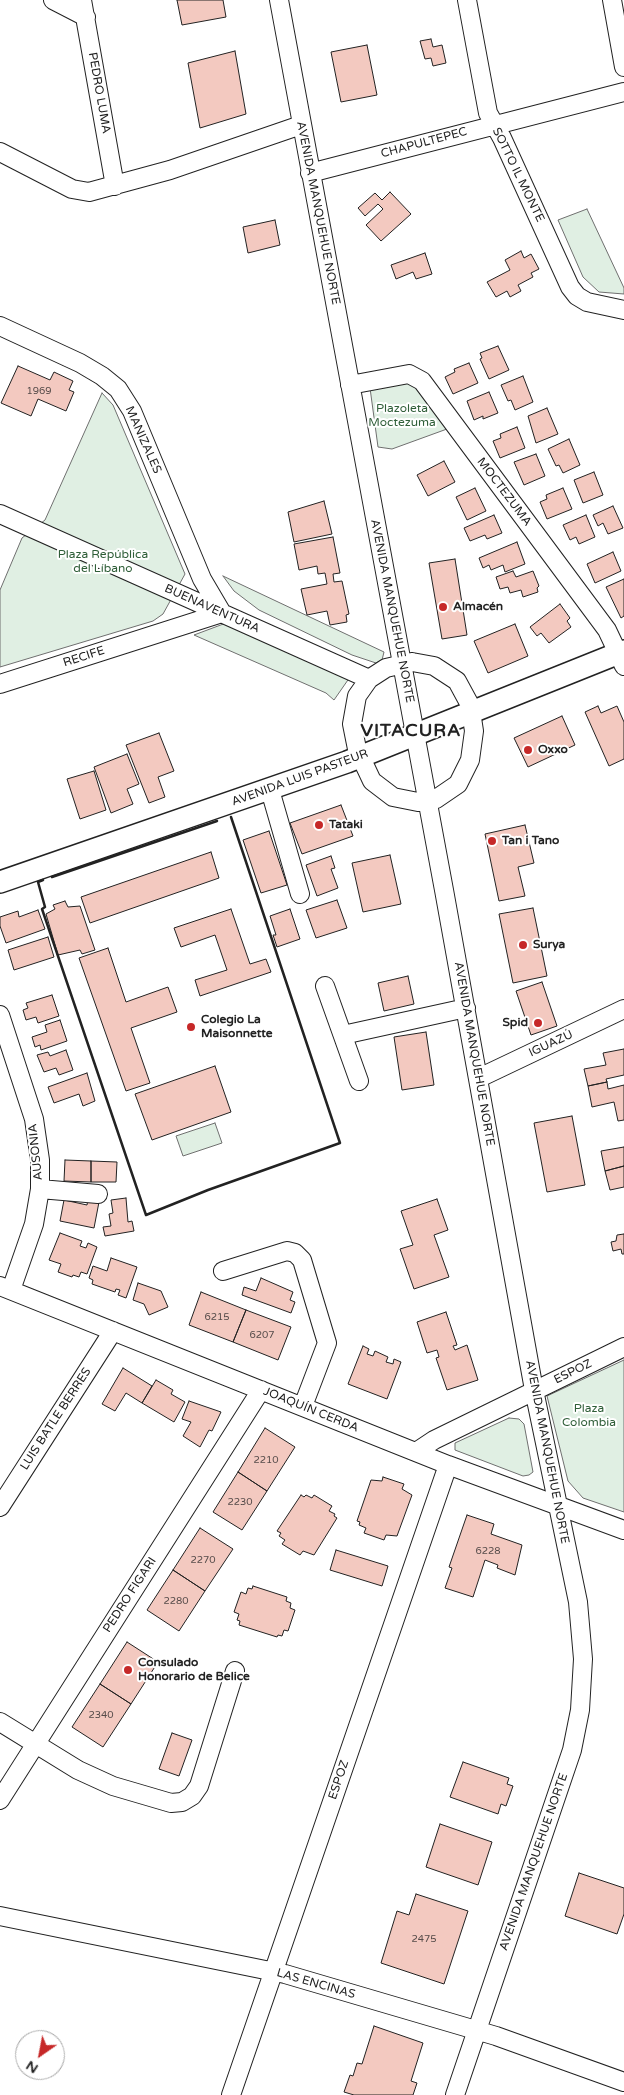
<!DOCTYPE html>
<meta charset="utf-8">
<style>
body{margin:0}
#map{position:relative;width:624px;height:2095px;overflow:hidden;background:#fff;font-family:"Varela Round",sans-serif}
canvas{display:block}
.north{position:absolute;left:15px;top:2030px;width:50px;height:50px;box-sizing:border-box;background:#fff;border:1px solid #a7a7a7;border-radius:50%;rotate:213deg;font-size:14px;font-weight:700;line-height:20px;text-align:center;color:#222}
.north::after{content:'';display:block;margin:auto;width:18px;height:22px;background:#c62828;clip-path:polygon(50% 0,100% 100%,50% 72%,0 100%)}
</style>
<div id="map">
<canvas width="624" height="2095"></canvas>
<div class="north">N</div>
</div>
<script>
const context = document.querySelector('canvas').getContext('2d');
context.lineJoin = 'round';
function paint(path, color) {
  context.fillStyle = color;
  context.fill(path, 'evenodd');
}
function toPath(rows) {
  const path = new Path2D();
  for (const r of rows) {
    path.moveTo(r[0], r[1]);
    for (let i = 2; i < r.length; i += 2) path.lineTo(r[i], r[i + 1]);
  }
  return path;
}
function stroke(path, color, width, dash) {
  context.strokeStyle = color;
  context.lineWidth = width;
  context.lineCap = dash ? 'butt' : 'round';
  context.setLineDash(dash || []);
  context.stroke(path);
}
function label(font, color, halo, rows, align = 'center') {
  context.font = font + ' "Varela Round",sans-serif';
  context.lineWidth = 4;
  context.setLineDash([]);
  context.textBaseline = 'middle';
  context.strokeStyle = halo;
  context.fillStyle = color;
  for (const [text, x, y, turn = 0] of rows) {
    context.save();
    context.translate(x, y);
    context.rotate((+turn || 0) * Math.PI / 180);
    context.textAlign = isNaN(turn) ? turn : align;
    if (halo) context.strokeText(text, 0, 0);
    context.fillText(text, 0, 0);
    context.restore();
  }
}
const green = toPath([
 [587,209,624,288,624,294,599,292,583,277,558,220,587,209],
 [404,381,413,384,447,429,392,449,378,447,370,388,404,381],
 [102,393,113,405,185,574,163,614,153,621,0,667,0,590,22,538,45,520,102,393],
 [223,576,384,652,382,660,376,663,352,655,259,610,234,591,223,576],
 [226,623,350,677,334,700,326,693,194,635,226,623],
 [215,1123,222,1143,183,1156,176,1136,215,1123],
 [624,1360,624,1512,583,1498,568,1481,547,1396,624,1360],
 [509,1418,519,1419,524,1424,533,1472,529,1475,523,1476,455,1450,455,1443,509,1418]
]);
paint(green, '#e0efe3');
stroke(green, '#6f6f6f', 1);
const building = toPath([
 [177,0,223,0,226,17,182,25,177,0],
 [431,39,433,47,442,45,446,63,433,66,431,58,425,59,420,41,431,39],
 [367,45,377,95,341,102,331,52,367,45],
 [235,51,246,114,200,128,188,63,235,51],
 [390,192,411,214,381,241,366,225,383,209,378,204,365,216,358,208,375,193,382,200,390,192],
 [275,220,280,245,248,253,243,227,275,220],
 [521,251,524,258,531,254,539,269,531,273,533,277,518,285,521,291,510,297,507,291,496,297,487,282,510,270,505,260,521,251],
 [425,253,432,274,416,279,413,272,396,279,391,265,425,253],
 [498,346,509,370,489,379,480,359,482,358,480,353,498,346],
 [469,363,478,383,453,394,445,377,455,372,454,369,469,363],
 [18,366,50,380,54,372,73,381,69,390,74,392,66,411,38,399,31,416,1,403,18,366],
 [523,376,533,402,515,410,511,400,508,401,501,385,523,376],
 [489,392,498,413,483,419,483,416,474,420,467,401,489,392],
 [547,408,558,434,536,443,528,416,547,408],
 [517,427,525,448,500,458,493,441,501,438,500,434,517,427],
 [569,439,580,465,563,473,559,465,556,466,548,449,569,439],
 [536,454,545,476,524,485,514,462,536,454],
 [444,461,455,482,428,496,417,475,444,461],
 [594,472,603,495,583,503,574,480,594,472],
 [475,488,486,511,467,520,456,497,475,488],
 [563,488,572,509,547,519,540,502,547,499,546,495,563,488],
 [324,501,332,534,294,542,288,512,324,501],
 [613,506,623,528,608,534,603,523,598,526,593,515,613,506],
 [494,515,502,533,487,539,485,535,470,541,464,528,494,515],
 [586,515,595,537,579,544,576,537,570,540,563,525,586,515],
 [333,537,340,573,333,574,334,582,342,581,349,614,346,615,347,622,330,625,327,611,307,615,301,589,327,584,325,573,318,574,317,566,299,570,294,544,333,537],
 [517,542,525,564,505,572,503,565,491,570,489,565,483,568,479,558,517,542],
 [613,552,621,571,595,583,587,564,613,552],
 [455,559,467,635,442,639,429,563,455,559],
 [513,571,516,577,533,571,539,586,537,588,538,592,523,597,521,590,510,593,508,587,500,589,496,577,513,571],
 [624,579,624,616,621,618,606,587,624,579],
 [560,604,570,618,567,621,571,627,549,643,541,633,537,636,530,627,560,604],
 [515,624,528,656,488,673,474,641,515,624],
 [598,706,601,713,617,706,624,722,624,759,609,766,585,712,598,706],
 [562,716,575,745,528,767,514,738,562,716],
 [159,733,174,771,158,777,165,797,149,803,126,745,159,733],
 [127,754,139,784,127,789,133,804,111,813,94,767,127,754],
 [94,771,106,810,80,819,67,779,94,771],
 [341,805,353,836,302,854,290,823,341,805],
 [525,825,534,863,518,867,525,896,499,901,485,834,525,825],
 [269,831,287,885,261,893,243,840,269,831],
 [211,852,219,878,90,923,81,897,211,852],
 [390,855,401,904,363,912,352,863,390,855],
 [331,856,335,868,331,869,338,888,317,896,306,865,331,856],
 [337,900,347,928,316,938,306,910,337,900],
 [65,901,68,907,80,906,95,950,82,954,80,950,58,955,46,914,55,909,53,905,65,901],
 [533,908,547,976,513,983,499,914,533,908],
 [231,909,250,964,266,959,271,972,200,996,195,980,227,970,215,935,181,947,174,928,231,909],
 [290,909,300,939,277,947,273,935,276,935,270,916,290,909],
 [38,910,45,929,6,943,0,926,0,917,18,911,19,917,38,910],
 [48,937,54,957,14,970,8,950,48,937],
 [108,948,126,1002,168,987,177,1012,131,1028,150,1083,126,1091,79,958,108,948],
 [408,976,414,1004,384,1011,378,983,408,976],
 [542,982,557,1026,531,1035,516,991,542,982],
 [52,995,59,1016,38,1023,36,1017,26,1020,23,1010,28,1008,26,1003,52,995],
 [60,1020,67,1041,41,1050,40,1045,35,1047,32,1037,47,1032,45,1025,60,1020],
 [426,1032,434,1085,402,1090,394,1037,426,1032],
 [624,1049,624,1075,606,1079,607,1082,588,1086,584,1069,606,1065,603,1053,624,1049],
 [66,1050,73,1070,59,1075,56,1068,44,1072,37,1055,48,1052,50,1056,66,1050],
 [215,1066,231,1112,152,1140,135,1094,215,1066],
 [87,1073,95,1101,83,1106,79,1094,54,1103,48,1087,87,1073],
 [607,1082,608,1089,624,1085,624,1120,618,1121,614,1102,592,1107,588,1086,607,1082],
 [572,1116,585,1185,547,1192,534,1123,572,1116],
 [624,1147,624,1166,605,1171,601,1151,624,1147],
 [65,1160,91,1161,91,1182,64,1181,65,1160],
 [91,1161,117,1162,116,1182,91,1182,91,1161],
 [624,1166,624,1187,610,1190,605,1171,624,1166],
 [126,1198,128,1222,132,1221,134,1231,105,1236,103,1227,111,1226,109,1214,113,1213,111,1200,126,1198],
 [88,1199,99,1202,94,1228,60,1221,64,1200,87,1205,88,1199],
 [437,1199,448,1230,434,1235,449,1277,414,1289,400,1249,413,1245,401,1211,437,1199],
 [60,1233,82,1241,80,1246,86,1248,88,1243,97,1247,87,1274,81,1272,79,1277,73,1275,72,1277,58,1272,61,1264,49,1260,60,1233],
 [624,1234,624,1254,622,1254,621,1249,613,1251,611,1242,616,1241,617,1235,624,1234],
 [111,1258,137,1267,126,1298,118,1295,120,1290,116,1289,115,1292,92,1284,93,1280,89,1278,93,1266,107,1271,111,1258],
 [261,1278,293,1292,290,1300,295,1302,291,1313,242,1295,244,1287,256,1291,261,1278],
 [138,1283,161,1291,168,1307,149,1315,144,1304,133,1300,138,1283],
 [201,1292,246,1310,233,1342,189,1325,201,1292],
 [246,1310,291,1327,278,1360,233,1342,246,1310],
 [446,1312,457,1345,453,1346,455,1350,467,1345,478,1380,447,1390,436,1358,439,1357,437,1350,427,1353,417,1322,446,1312],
 [363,1346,369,1349,367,1354,373,1356,375,1351,388,1357,386,1362,393,1364,394,1359,401,1362,387,1399,348,1384,363,1346],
 [123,1368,152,1386,142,1403,126,1393,115,1411,102,1404,123,1368],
 [156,1380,173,1390,171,1394,185,1402,174,1422,142,1403,156,1380],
 [189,1401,221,1412,212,1431,209,1430,200,1447,183,1436,191,1422,182,1419,189,1401],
 [265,1428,295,1447,267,1491,238,1472,265,1428],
 [238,1472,267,1491,242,1530,213,1512,238,1472],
 [383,1477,404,1484,402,1489,412,1495,397,1536,386,1535,384,1540,364,1533,366,1528,359,1525,360,1522,357,1521,371,1480,382,1481,383,1477],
 [301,1495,304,1497,306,1495,312,1498,314,1495,332,1506,329,1511,335,1514,334,1516,337,1518,314,1555,303,1551,300,1555,282,1544,285,1540,279,1536,281,1533,277,1531,301,1495],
 [467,1515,494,1524,491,1534,522,1545,515,1575,497,1568,498,1565,485,1560,473,1597,445,1588,452,1568,449,1567,467,1515],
 [200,1528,233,1549,205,1591,173,1570,200,1528],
 [336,1550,388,1566,382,1586,330,1570,336,1550],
 [173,1570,205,1591,179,1631,147,1610,173,1570],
 [253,1586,287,1597,286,1601,291,1603,290,1608,295,1610,288,1631,284,1630,282,1636,278,1635,277,1637,239,1625,240,1621,237,1620,239,1614,234,1612,241,1592,246,1594,248,1588,252,1589,253,1586],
 [127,1642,158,1662,131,1704,100,1684,127,1642],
 [100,1684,131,1704,103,1747,72,1727,100,1684],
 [172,1733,192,1740,179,1776,159,1769,172,1733],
 [463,1762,509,1778,507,1784,513,1786,506,1806,501,1804,498,1814,450,1797,463,1762],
 [440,1824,492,1842,478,1885,426,1867,440,1824],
 [579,1873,624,1888,624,1914,617,1934,565,1916,579,1873],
 [416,1894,468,1911,444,1984,381,1963,397,1911,409,1915,416,1894],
 [374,2026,423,2043,411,2081,417,2083,413,2095,354,2095,344,2092,350,2075,353,2076,357,2063,362,2064,374,2026]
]);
paint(building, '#f3c9c0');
stroke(building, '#222', 1);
const minor = toPath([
 [53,0,86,17],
 [82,0,115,186],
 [279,0,444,890,534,1390,578,1602,583,1659,580,1710,572,1750,455,2095],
 [467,0,488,113,502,138,570,287,577,296,587,302,624,310],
 [612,0,624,67],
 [0,152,72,189,89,192,170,170,301,125],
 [310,173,624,92],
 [0,326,80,363,102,376,118,389,132,411,202,579,222,613,0,684],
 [350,385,409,374,422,381,607,630,624,666],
 [0,514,369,679],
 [412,662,434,666,457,681,470,705,474,731,470,760,458,784,436,799,418,802,393,797,372,781,357,749,352,724,357,696,369,679,386,668,412,662],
 [270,790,300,894],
 [325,986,359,1081],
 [0,1015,34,1119,40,1160,40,1189,34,1224,11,1290],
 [343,1035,466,1008],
 [479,1078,624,1009],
 [40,1189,98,1194],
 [223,1271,287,1251,295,1253,302,1260,327,1343,303,1406],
 [0,1286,448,1465,624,1530],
 [416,1452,434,1440,624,1347],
 [0,1507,113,1331],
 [0,1722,78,1770,113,1786,171,1803,182,1802,192,1796,199,1786,235,1671],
 [0,1800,261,1390],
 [0,1916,285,1974,496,2036,624,2082],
 [231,2095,448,1465]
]);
const major = toPath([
 [0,882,347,762,624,651]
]);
stroke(minor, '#222', 20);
stroke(major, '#222', 24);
stroke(minor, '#fff', 18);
stroke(major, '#fff', 21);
stroke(toPath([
 [52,877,217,821],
 [43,880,38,882,45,907,42,909,146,1215,208,1190,340,1143,231,817]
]), '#222', 2.5);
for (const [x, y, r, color] of [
 [443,607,5,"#c62828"],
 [528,750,5,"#c62828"],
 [319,825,5,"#c62828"],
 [492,841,5,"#c62828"],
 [523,945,5,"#c62828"],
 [538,1023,5,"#c62828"],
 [191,1027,5,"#c62828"],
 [128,1670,5,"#c62828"]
]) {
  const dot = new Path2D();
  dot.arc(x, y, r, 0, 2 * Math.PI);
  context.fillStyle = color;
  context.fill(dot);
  stroke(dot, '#fff', 2);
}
label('10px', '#564c4a', null, [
 ["1969",39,391],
 ["6215",217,1317],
 ["6207",262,1335],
 ["2210",266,1460],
 ["2230",240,1502],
 ["6228",488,1551],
 ["2270",203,1560],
 ["2280",176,1601],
 ["2340",101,1715],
 ["2475",424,1939]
]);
label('12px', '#222', '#fff', [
 ["PEDRO LUMA",99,93,80],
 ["CHAPULTEPEC",424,143,-15],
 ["SOTTO IL MONTE",518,175,64],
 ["AVENIDA MANQUEHUE NORTE",318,213,79],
 ["MANIZALES",143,440,66],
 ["MOCTEZUMA",504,492,53],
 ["BUENAVENTURA",212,609,24],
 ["AVENIDA MANQUEHUE NORTE",392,611,79],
 ["RECIFE",84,657,-18],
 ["AVENIDA LUIS PASTEUR",300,778,-20],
 ["IGUAZÚ",551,1044,-25],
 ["AVENIDA MANQUEHUE NORTE",474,1054,80],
 ["AUSONIA",36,1152,-96],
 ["ESPOZ",573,1372,-26],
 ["JOAQUÍN CERDA",311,1410,22],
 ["LUIS BATLE BERRES",56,1419,-57],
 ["AVENIDA MANQUEHUE NORTE",547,1452,79],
 ["PEDRO FIGARI",130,1595,-57],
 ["ESPOZ",339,1780,-71],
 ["AVENIDA MANQUEHUE NORTE",534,1862,-71],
 ["LAS ENCINAS",316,1984,16]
]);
label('12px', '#2f5e38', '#fff', [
 ["Plazoleta",402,409],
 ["Moctezuma",402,423],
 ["Plaza República",103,555],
 ["del Líbano",103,569],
 ["Plaza",589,1409],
 ["Colombia",589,1423]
]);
label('bold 12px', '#222', '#fff', [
 ["Almacén",453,607],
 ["Oxxo",538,750],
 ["Tataki",329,825],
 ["Tan i Tano",502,841],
 ["Surya",533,945],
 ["Colegio La",201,1020],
 ["Maisonnette",201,1034],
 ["Spid",528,1023,"right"],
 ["Consulado",138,1663],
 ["Honorario de Belice",138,1677]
], 'left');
context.letterSpacing = '1px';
label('bold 18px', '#222', '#fff', [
 ["VITACURA",411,731]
]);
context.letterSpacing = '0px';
</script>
